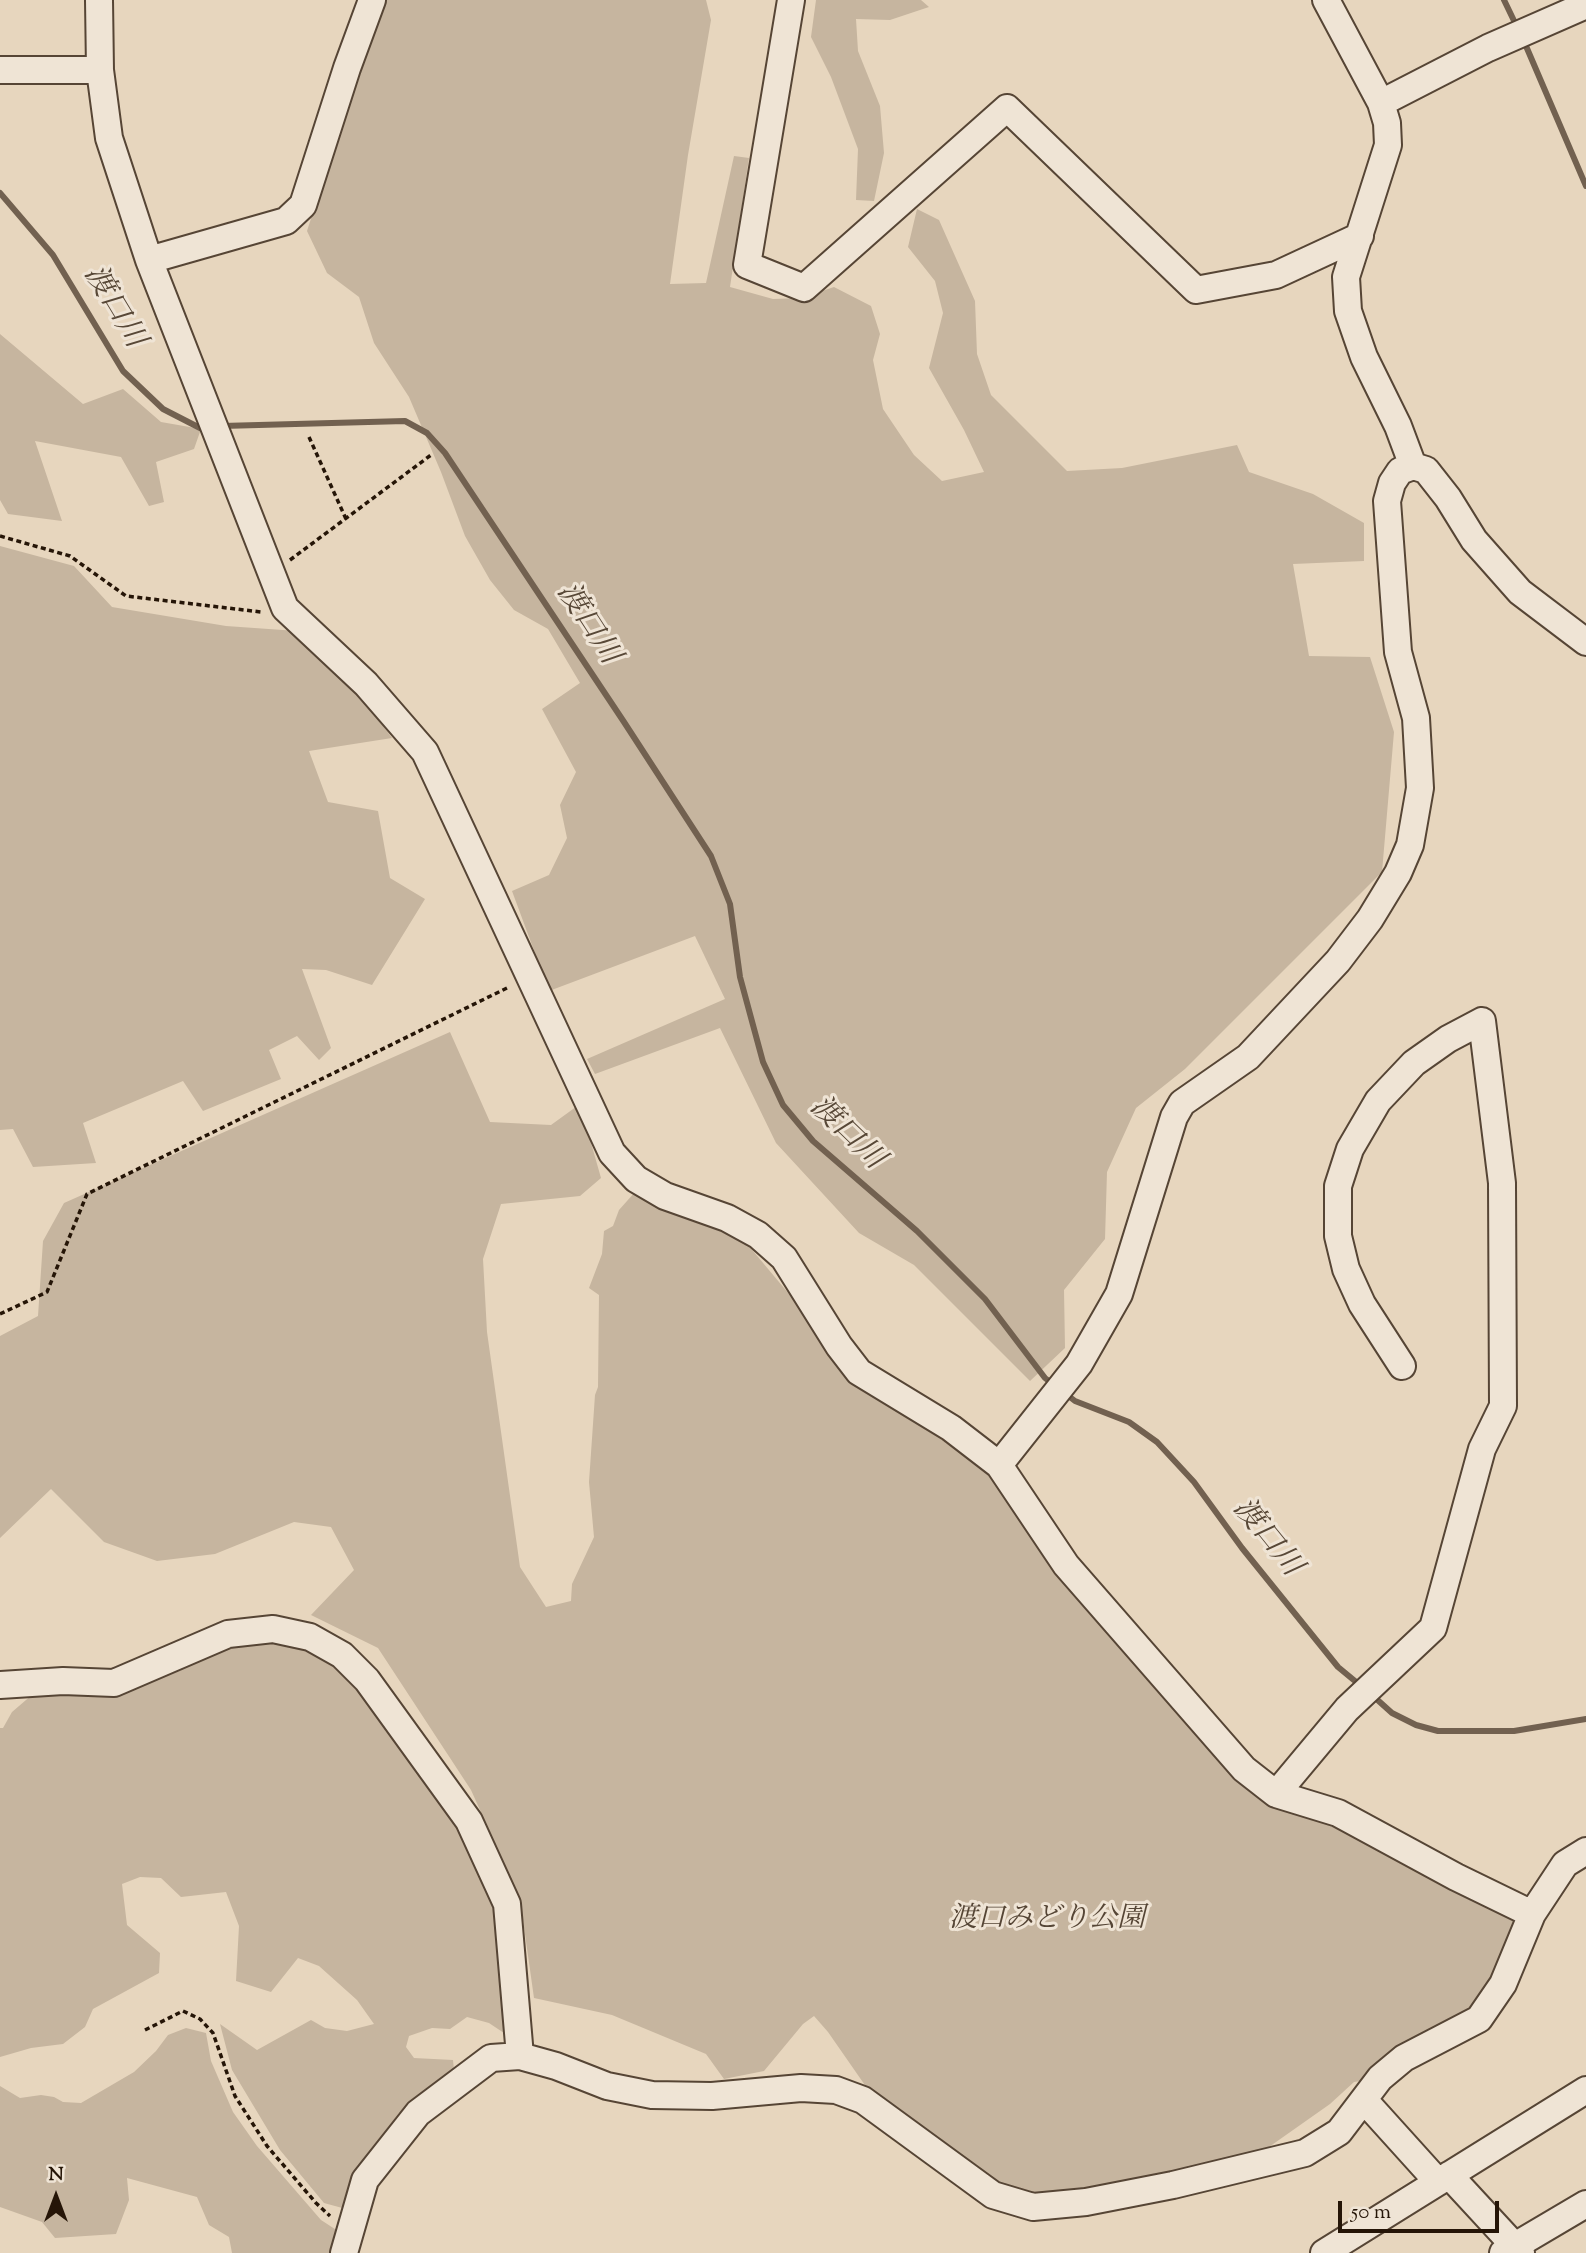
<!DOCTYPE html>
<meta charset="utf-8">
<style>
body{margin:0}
#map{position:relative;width:1586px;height:2253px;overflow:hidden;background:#e7d6be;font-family:"Sorts Mill Goudy",serif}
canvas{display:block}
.north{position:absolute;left:21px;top:2162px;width:70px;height:70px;-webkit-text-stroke:5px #efe4d5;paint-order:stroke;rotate:0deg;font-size:19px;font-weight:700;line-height:28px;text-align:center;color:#251507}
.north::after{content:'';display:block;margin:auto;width:24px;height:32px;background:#251507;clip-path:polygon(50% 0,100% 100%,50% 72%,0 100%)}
.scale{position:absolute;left:1338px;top:2201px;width:161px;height:32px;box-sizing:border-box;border:4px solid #251507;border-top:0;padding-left:9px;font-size:21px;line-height:24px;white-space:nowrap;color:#251507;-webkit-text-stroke:5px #efe4d5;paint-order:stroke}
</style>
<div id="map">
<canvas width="1586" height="2253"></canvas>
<div class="north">N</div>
<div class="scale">50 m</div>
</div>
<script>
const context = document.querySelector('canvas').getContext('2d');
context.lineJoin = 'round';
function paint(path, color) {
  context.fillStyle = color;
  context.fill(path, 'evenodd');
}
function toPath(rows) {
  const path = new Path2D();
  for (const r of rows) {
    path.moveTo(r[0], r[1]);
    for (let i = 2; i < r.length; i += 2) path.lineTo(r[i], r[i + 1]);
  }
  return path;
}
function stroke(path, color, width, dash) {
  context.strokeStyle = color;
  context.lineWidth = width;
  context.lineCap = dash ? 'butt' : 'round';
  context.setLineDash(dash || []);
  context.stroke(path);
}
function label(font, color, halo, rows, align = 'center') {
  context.font = font + ' "Sorts Mill Goudy","Noto Serif JP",serif';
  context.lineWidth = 6;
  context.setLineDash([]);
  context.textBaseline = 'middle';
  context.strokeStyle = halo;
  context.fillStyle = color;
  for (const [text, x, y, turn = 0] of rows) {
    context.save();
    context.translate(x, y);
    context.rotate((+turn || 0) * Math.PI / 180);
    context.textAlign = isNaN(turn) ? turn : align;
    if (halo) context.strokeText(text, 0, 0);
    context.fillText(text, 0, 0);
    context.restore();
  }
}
paint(toPath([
 [384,0,706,0,711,20,688,155,670,284,706,283,734,156,749,158,730,287,773,299,801,298,834,287,871,306,880,334,873,360,883,409,914,455,942,481,984,472,964,430,929,368,943,313,935,281,908,247,917,209,939,220,975,301,977,354,991,395,1067,471,1122,468,1237,445,1249,472,1313,494,1364,523,1364,561,1293,564,1309,656,1370,657,1394,732,1382,872,1185,1069,1136,1108,1107,1172,1105,1239,1064,1290,1065,1348,1030,1381,914,1265,859,1233,776,1143,720,1028,595,1074,587,1059,725,999,695,936,549,991,512,891,549,875,567,838,560,805,576,772,542,709,580,683,548,629,514,610,490,580,465,536,441,472,409,397,374,343,359,297,327,273,307,231,364,54],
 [816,0,921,0,929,7,890,20,856,19,858,51,880,106,884,153,874,201,856,200,858,149,831,77,811,37],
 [0,334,83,404,123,389,161,422,201,429,194,449,156,462,164,502,149,506,121,457,35,441,62,521,8,514,0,500],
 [0,546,74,566,112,607,226,626,297,631,354,687,392,738,309,751,328,802,378,811,390,878,425,899,372,985,326,970,302,969,331,1048,319,1060,297,1036,269,1050,281,1079,203,1111,183,1081,83,1123,96,1163,33,1167,13,1129,0,1130],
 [450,1032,490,1122,551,1125,580,1104,601,1178,580,1196,501,1204,483,1259,487,1332,520,1567,546,1607,571,1601,572,1584,594,1537,589,1482,595,1395,598,1387,599,1295,589,1288,602,1254,604,1231,613,1226,619,1210,635,1192,743,1239,856,1374,897,1407,990,1475,1075,1583,1270,1801,1456,1877,1532,1914,1503,1984,1380,2078,1354,2082,1330,2104,1259,2154,1169,2177,1033,2199,998,2187,869,2091,828,2032,814,2016,803,2024,764,2071,724,2079,706,2054,612,2015,534,1998,520,1899,471,1790,378,1648,311,1615,354,1570,331,1527,294,1522,215,1554,157,1561,104,1542,51,1489,0,1538,0,1336,38,1316,43,1241,64,1203],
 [287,1641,317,1652,346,1673,437,1793,491,1880,507,2035,489,2023,467,2017,450,2029,432,2028,409,2036,406,2047,414,2058,453,2060,454,2070,399,2113,372,2148,346,2209,324,2203,280,2150,232,2070,220,2024,257,2050,311,2020,325,2028,347,2031,374,2024,357,2000,319,1966,298,1958,271,1992,236,1981,239,1926,226,1892,181,1897,161,1878,140,1877,122,1884,127,1925,160,1953,159,1973,93,2009,85,2027,63,2044,31,2048,0,2057,0,1728,3,1728,12,1712,33,1694,88,1696,124,1689,184,1664,248,1642],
 [186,2028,206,2033,211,2061,233,2112,257,2146,321,2220,341,2233,336,2253,232,2253,229,2237,209,2225,197,2197,127,2178,129,2200,116,2234,55,2238,42,2222,0,2207,0,2086,20,2098,41,2095,54,2097,63,2102,81,2103,134,2072,156,2051,168,2035]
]), '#c6b59f');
stroke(toPath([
 [1504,0,1517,27],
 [1523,39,1586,186],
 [0,193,53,255,123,371,163,409,200,428],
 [222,426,405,421,427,433,445,453,624,722,711,856,730,904,740,977,763,1062,783,1105,813,1141,917,1231,985,1299,1045,1378,1054,1385],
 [1066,1394,1075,1401,1129,1422,1157,1442,1194,1482,1242,1548,1338,1667,1361,1686],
 [1372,1695,1392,1713,1416,1725,1438,1731,1514,1731,1586,1719]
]), '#726150', 6);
const minor = toPath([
 [99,0,100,70,109,138,149,260,285,608,366,684,425,752,612,1153,636,1179,665,1196,727,1218,758,1235,784,1258,839,1346,859,1372,951,1428,999,1465,1066,1565,1244,1769,1276,1794,1338,1813,1456,1877,1532,1914],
 [791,0,747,265,804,288,1007,108,1196,290,1276,275,1360,236],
 [1326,0,1381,103,1387,123,1388,145,1346,277,1348,311,1364,357,1398,426,1413,466],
 [0,70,100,70],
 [1381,103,1488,48,1586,5],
 [149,260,286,221,303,205,347,68,372,0],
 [999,1465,1079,1364,1119,1294,1174,1117,1182,1103,1248,1057,1338,961,1370,919,1398,873,1410,845,1420,788,1416,718,1398,652,1387,501,1392,483,1400,471,1413,466,1426,470,1448,498,1474,540,1520,592,1586,642],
 [0,1685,63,1681,114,1683,228,1634,273,1629,310,1637,342,1655,367,1680,469,1821,507,1904,520,2056],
 [1276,1794,1347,1709,1433,1628,1482,1449,1503,1406,1502,1183,1482,1021,1448,1039,1414,1063,1378,1101,1350,1149,1338,1186,1338,1236,1346,1269,1362,1304,1402,1366],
 [1364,2100,1438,2182],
 [1449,2175,1521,2253],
 [344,2253,365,2180,418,2113,491,2058,520,2056,556,2066,607,2086,652,2095,712,2096,801,2088,836,2090,863,2100,993,2195,1033,2207,1086,2202,1173,2185,1305,2153,1339,2132,1380,2078,1404,2058,1479,2019,1503,1984,1532,1914,1565,1864,1586,1851],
 [1324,2253,1586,2090],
 [1503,2253,1586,2204]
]);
stroke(minor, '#564535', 30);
stroke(toPath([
 [309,437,346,519],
 [0,536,70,556,126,596,261,612],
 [290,560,431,455],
 [0,1314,47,1292,87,1194,509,987],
 [145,2030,183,2011,200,2019,213,2033,235,2096,267,2146,316,2203,330,2216]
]), '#251507', 3.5, [5, 3.5]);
stroke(minor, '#efe4d5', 26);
label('italic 28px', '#554535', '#efe4d5', [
 ["渡口みどり公園",1047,1921]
]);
label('italic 30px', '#584837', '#efe4d5', [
 ["渡口川",112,308,59],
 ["渡口川",586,625,57],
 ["渡口川",845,1135,44],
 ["渡口川",1265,1539,51]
]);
</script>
